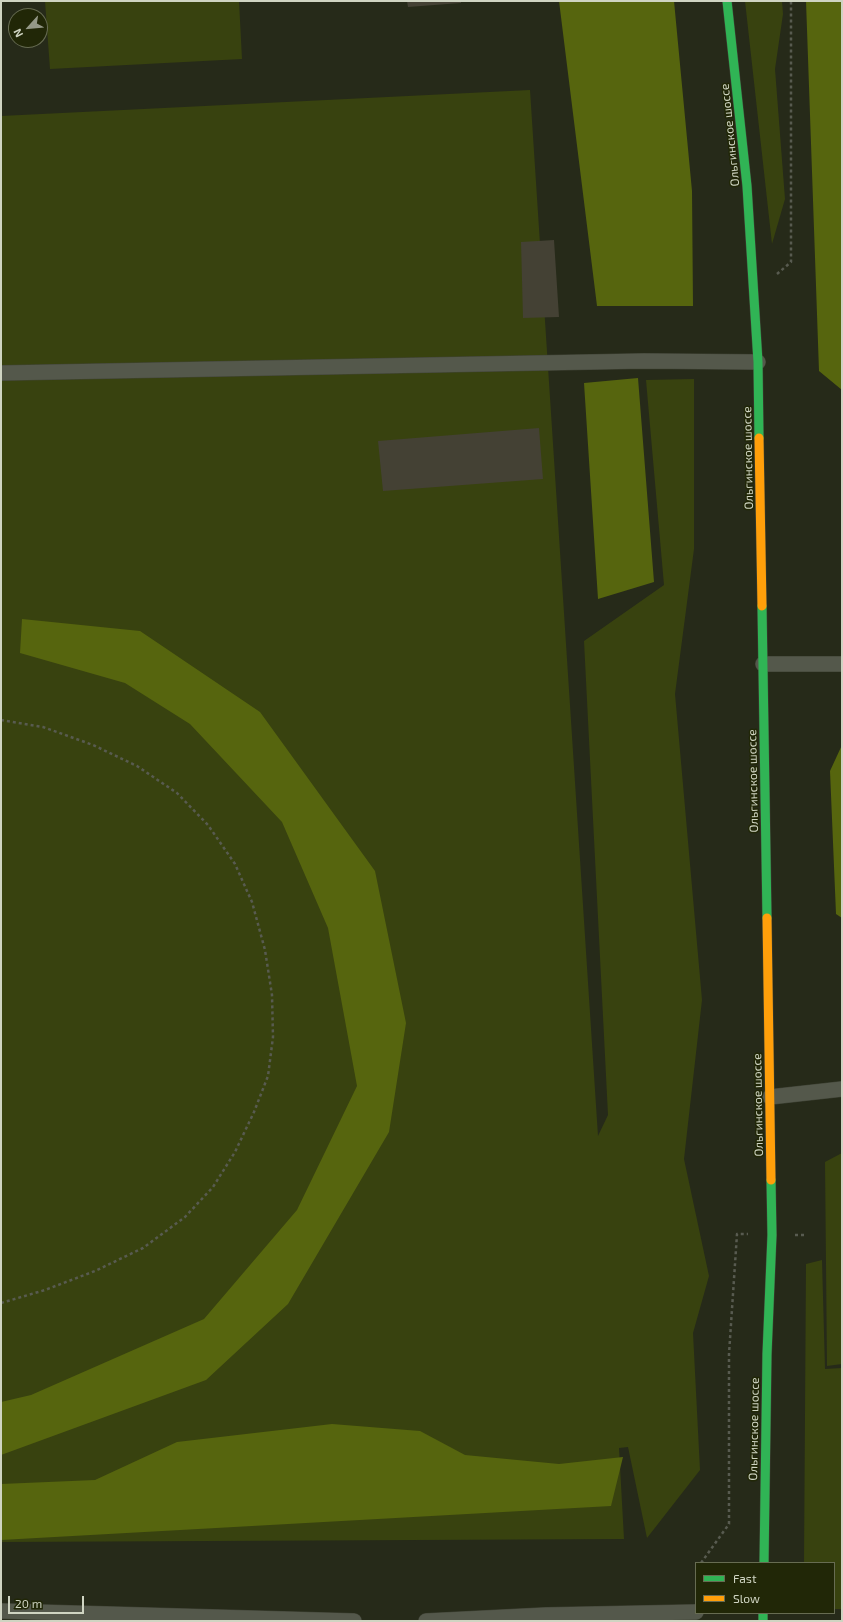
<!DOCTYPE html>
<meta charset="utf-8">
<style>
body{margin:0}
#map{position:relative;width:843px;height:1622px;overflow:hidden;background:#262a19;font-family:"Exo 2",sans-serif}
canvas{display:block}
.frame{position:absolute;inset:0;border:2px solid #cfd4c2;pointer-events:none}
.legend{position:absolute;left:695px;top:1562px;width:140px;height:52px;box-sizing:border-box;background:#212707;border:1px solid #676c52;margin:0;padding:5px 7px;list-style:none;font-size:12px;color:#cfd4c2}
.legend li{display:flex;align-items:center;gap:8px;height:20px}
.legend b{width:20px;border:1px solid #676c52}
.north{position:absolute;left:8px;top:8px;width:40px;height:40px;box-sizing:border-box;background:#212707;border:1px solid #676c52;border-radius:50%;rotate:243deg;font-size:11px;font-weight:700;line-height:16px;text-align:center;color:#cfd4c2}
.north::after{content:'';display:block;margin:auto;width:14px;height:18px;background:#949887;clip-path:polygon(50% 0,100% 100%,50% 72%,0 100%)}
.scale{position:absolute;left:8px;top:1596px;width:76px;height:18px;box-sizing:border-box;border:2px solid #cfd4c2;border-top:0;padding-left:5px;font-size:12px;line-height:14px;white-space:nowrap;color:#cfd4c2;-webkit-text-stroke:3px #212707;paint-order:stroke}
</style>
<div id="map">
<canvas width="843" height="1622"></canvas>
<div class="frame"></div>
<ul class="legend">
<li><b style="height:5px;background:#30b455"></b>Fast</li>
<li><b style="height:5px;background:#ff9f0a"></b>Slow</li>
</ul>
<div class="north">N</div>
<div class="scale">20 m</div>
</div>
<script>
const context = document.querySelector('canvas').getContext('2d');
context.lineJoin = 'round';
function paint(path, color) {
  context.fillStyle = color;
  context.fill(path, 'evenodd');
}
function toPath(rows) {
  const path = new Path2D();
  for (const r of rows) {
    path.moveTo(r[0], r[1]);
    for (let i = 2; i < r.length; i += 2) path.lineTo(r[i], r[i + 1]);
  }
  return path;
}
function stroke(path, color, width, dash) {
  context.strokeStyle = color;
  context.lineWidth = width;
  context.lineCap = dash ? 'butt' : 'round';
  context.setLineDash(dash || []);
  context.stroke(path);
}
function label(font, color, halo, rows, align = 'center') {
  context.font = font + ' "Exo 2",sans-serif';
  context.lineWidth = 3;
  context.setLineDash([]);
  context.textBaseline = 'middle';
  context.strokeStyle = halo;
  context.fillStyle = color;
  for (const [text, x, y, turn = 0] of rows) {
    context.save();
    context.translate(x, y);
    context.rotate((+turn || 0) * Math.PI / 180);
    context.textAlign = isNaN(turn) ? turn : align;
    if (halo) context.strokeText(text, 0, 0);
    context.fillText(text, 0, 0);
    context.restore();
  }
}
paint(toPath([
 [45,1,239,1,242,59,50,69],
 [745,1,782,1,783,14,775,69,785,199,772,244],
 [530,90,598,1136,608,1115,584,641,664,585,646,380,694,379,694,549,675,694,702,1000,684,1159,709,1276,693,1333,700,1470,647,1538,628,1447,619,1448,624,1539,1,1542,1,116],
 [842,1153,842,1364,827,1366,825,1162],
 [822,1260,825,1369,842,1368,842,1609,834,1609,834,1563,804,1563,806,1264]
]), '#38420f');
paint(toPath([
 [559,1,674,1,692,191,693,306,597,306],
 [806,1,842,1,842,390,819,371],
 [638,378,654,582,598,599,584,383],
 [22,619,140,631,260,712,375,871,406,1023,389,1132,288,1304,206,1380,1,1455,1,1402,31,1395,204,1319,297,1210,357,1086,328,928,282,822,190,724,125,683,20,653],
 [842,745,842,918,836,914,830,771],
 [332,1424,420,1431,465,1455,559,1464,623,1457,611,1506,1,1540,1,1484,95,1480,177,1442]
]), '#56650e');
paint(toPath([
 [407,1,461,1,461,3,408,7],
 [554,240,559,317,523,318,521,242],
 [539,428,543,479,383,491,378,441]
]), '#444134');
const lane = toPath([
 [1,373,644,361,758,362],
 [763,664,842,664],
 [770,1097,842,1089],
 [1,1611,354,1621],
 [426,1621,546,1615,696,1612]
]);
const fast = toPath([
 [727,1,747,186,758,362,759,438],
 [762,606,767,918],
 [764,1563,767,1354,772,1235,771,1180],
 [763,1613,763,1621]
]);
const slow = toPath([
 [759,438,762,606],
 [767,918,771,1180]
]);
stroke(lane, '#414437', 16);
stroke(fast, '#414437', 10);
stroke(slow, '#414437', 10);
stroke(toPath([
 [777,274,791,262,791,1],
 [1,720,43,727,93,745,137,766,177,793,208,825,235,864,252,902,265,950,272,995,273,1037,268,1076,254,1112,235,1152,213,1187,185,1217,143,1248,95,1271,45,1290,1,1303],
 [795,1235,807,1235],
 [701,1563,729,1524,729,1354,737,1234,748,1234]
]), '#585b50', 2.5, [3, 3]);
stroke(lane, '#54584b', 15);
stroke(fast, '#30b455', 9);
stroke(slow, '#ff9f0a', 9);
label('12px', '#cfd4c2', '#212707', [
 ["Ольгинское шоссе",730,135,-96],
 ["Ольгинское шоссе",748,458,-91],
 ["Ольгинское шоссе",753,781,-91],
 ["Ольгинское шоссе",758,1105,-91],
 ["Ольгинское шоссе",754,1429,-89]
]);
</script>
